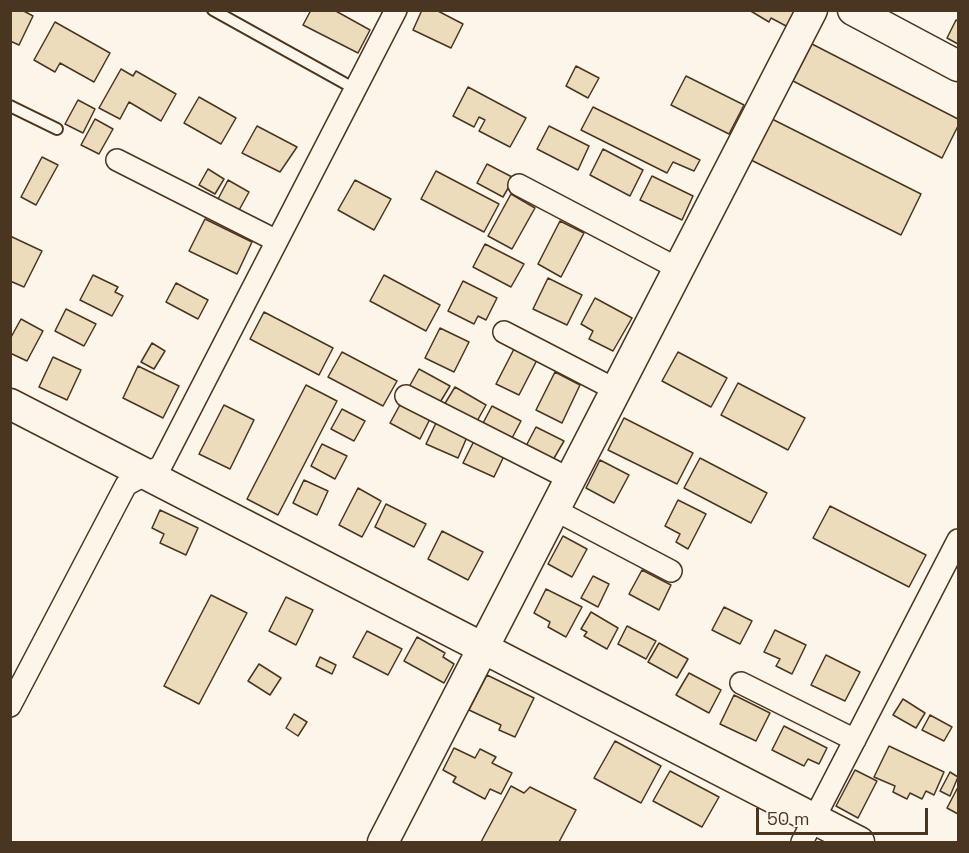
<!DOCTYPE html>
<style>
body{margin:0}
#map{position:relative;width:969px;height:853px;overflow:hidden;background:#fbf6e9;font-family:"Space Grotesk",sans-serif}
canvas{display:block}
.frame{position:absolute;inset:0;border:12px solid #4a3520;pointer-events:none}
.scale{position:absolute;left:756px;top:808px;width:172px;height:27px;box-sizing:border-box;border:3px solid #4a3520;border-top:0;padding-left:8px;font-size:18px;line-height:21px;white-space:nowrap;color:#4a3520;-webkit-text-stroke:4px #fbf6e9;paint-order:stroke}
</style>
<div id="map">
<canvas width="969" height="853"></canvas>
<div class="frame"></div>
<div class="scale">50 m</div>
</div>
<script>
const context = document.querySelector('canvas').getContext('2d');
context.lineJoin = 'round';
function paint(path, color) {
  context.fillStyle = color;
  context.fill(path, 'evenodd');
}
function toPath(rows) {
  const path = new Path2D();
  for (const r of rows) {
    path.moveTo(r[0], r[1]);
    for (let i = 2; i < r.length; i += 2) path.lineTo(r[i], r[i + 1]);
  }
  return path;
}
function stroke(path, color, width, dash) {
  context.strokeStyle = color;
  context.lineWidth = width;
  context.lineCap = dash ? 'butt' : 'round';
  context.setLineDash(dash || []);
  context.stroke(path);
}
const building = toPath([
 [10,10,22,10,33,16,19,45,10,41,10,10],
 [311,10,334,10,370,30,358,53,303,25,311,10],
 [422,10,436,10,463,24,451,48,413,30,422,10],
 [749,10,796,10,788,27,771,18,769,22,749,10],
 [956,20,958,21,958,44,947,38,956,20],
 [55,22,110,53,94,82,60,63,55,72,34,60,55,22],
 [812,44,958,119,958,126,942,158,793,81,812,44],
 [576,66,599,78,588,98,566,86,576,66],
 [121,69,133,76,136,71,176,94,161,121,129,102,120,119,99,108,121,69],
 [686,76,744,105,729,134,671,105,686,76],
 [468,87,526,118,510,147,479,131,485,120,479,117,474,127,453,116,468,87],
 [199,97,236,118,221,144,184,123,199,97],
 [78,100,95,109,83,133,65,124,78,100],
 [593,107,700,160,694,171,673,162,667,173,581,130,593,107],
 [95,119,113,129,99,154,81,145,95,119],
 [772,119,921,194,901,235,751,160,772,119],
 [257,126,297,147,280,172,242,153,257,126],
 [549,126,589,146,578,170,537,149,549,126],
 [603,149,643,170,630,196,590,175,603,149],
 [42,157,58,165,36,205,21,197,42,157],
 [487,164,514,178,503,197,477,183,487,164],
 [208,169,224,179,215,194,199,185,208,169],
 [436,171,499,204,484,232,421,199,436,171],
 [652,176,693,196,682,220,640,200,652,176],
 [228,180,249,192,238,212,217,201,228,180],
 [355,180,391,199,374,230,338,210,355,180],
 [511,194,535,208,512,249,488,236,511,194],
 [205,219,252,242,237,274,189,251,205,219],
 [560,221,584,233,561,277,538,264,560,221],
 [10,236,42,251,24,287,10,281,10,236],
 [485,244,524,264,511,287,473,267,485,244],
 [93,275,118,287,115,292,123,296,112,316,80,300,93,275],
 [384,275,440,305,426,331,370,301,384,275],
 [548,278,582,295,567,325,533,309,548,278],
 [463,281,497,298,486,320,478,316,474,324,448,311,463,281],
 [176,283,208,300,198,319,166,302,176,283],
 [595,298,632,318,613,351,589,339,593,331,581,324,595,298],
 [66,309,96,324,84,346,55,331,66,309],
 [264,312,333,348,319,375,250,339,264,312],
 [21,319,43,331,27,361,10,353,10,339,21,319],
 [440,328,469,342,454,372,425,358,440,328],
 [152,343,165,351,154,369,141,362,152,343],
 [514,349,537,360,519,395,496,384,514,349],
 [342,352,397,381,383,406,328,377,342,352],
 [678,352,727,378,711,407,662,381,678,352],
 [53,357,81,370,67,400,39,387,53,357],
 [138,366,179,386,163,418,123,398,138,366],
 [419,369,450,386,439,404,409,387,419,369],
 [555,372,580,385,562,423,536,410,555,372],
 [738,383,805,418,788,450,721,415,738,383],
 [306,385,337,401,278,515,247,499,306,385],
 [455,387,486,405,476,423,444,405,455,387],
 [401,403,430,419,420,439,390,423,401,403],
 [224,405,254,420,230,469,199,454,224,405],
 [492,406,521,421,511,440,482,425,492,406],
 [342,409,365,421,354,441,331,429,342,409],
 [624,418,693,453,677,484,608,450,624,418],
 [436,423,467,437,458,458,426,444,436,423],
 [536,427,564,441,553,460,526,446,536,427],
 [474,441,504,456,494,477,463,463,474,441],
 [322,444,347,456,335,479,311,466,322,444],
 [700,458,767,493,751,523,684,488,700,458],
 [600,460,629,475,614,503,586,488,600,460],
 [304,480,328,491,317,515,293,503,304,480],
 [358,488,381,501,362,537,339,525,358,488],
 [678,500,706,514,688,549,676,542,680,534,665,526,678,500],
 [386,504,426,524,414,547,375,527,386,504],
 [830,506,926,555,909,587,813,538,830,506],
 [160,510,198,528,186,555,160,543,164,534,152,528,160,510],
 [442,531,483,552,468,580,428,559,442,531],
 [563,536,587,549,572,577,548,564,563,536],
 [642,570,671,585,659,610,629,594,642,570],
 [593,576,609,584,598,607,581,598,593,576],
 [546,589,582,607,566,637,548,627,550,622,534,613,546,589],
 [211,595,247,613,199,704,164,686,211,595],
 [286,597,313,610,296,645,269,631,286,597],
 [724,607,752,621,740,644,712,630,724,607],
 [591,612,618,628,607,649,584,636,587,632,581,629,591,612],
 [627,626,656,641,646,659,618,644,627,626],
 [775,630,806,645,792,674,776,666,780,659,764,652,775,630],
 [367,631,402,649,388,675,353,657,367,631],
 [417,637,445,653,443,657,454,664,444,683,404,661,417,637],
 [659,643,688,659,677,678,648,662,659,643],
 [826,655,860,672,845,701,811,685,826,655],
 [320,657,336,665,332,674,316,666,320,657],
 [259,664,281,678,270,695,248,681,259,664],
 [689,673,721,690,709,713,676,695,689,673],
 [487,675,534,698,515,737,499,730,501,725,469,710,487,675],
 [734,695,770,713,756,741,720,724,734,695],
 [903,699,925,713,916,728,893,715,903,699],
 [294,714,307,722,298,736,286,728,294,714],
 [930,715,952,727,944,741,922,730,930,715],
 [784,726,827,748,819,764,808,759,804,766,772,750,784,726],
 [615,741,661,766,641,803,594,778,615,741],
 [889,746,944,772,934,795,926,791,922,799,910,793,907,799,893,792,895,786,874,777,889,746],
 [454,748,475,758,480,749,496,757,492,763,512,773,501,794,490,789,485,799,453,782,456,777,443,770,454,748],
 [855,770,877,781,858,818,836,806,855,770],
 [670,771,719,797,702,827,653,801,670,771],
 [950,772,958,777,950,796,940,791,950,772],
 [511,786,524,793,530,787,576,810,559,842,481,842,511,786],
 [958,787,958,814,947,808,958,787]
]);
paint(building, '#ecdcbc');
stroke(building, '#4a3520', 1.5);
const lane = toPath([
 [213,10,355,89],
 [10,106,57,129]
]);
const street = toPath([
 [117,160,277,241],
 [519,185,679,269],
 [504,332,616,390],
 [406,396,570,479],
 [555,510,671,571],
 [741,683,855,740],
 [10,706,126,485,161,466,396,10],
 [802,842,958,540]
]);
const secondary = toPath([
 [853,10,958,66],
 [10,404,859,842],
 [383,842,812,10]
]);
stroke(lane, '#4a3520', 14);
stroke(street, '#4a3520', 24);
stroke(secondary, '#4a3520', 33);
stroke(lane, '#fbf6e9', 10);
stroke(street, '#fbf6e9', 21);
stroke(secondary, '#fbf6e9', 30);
</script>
